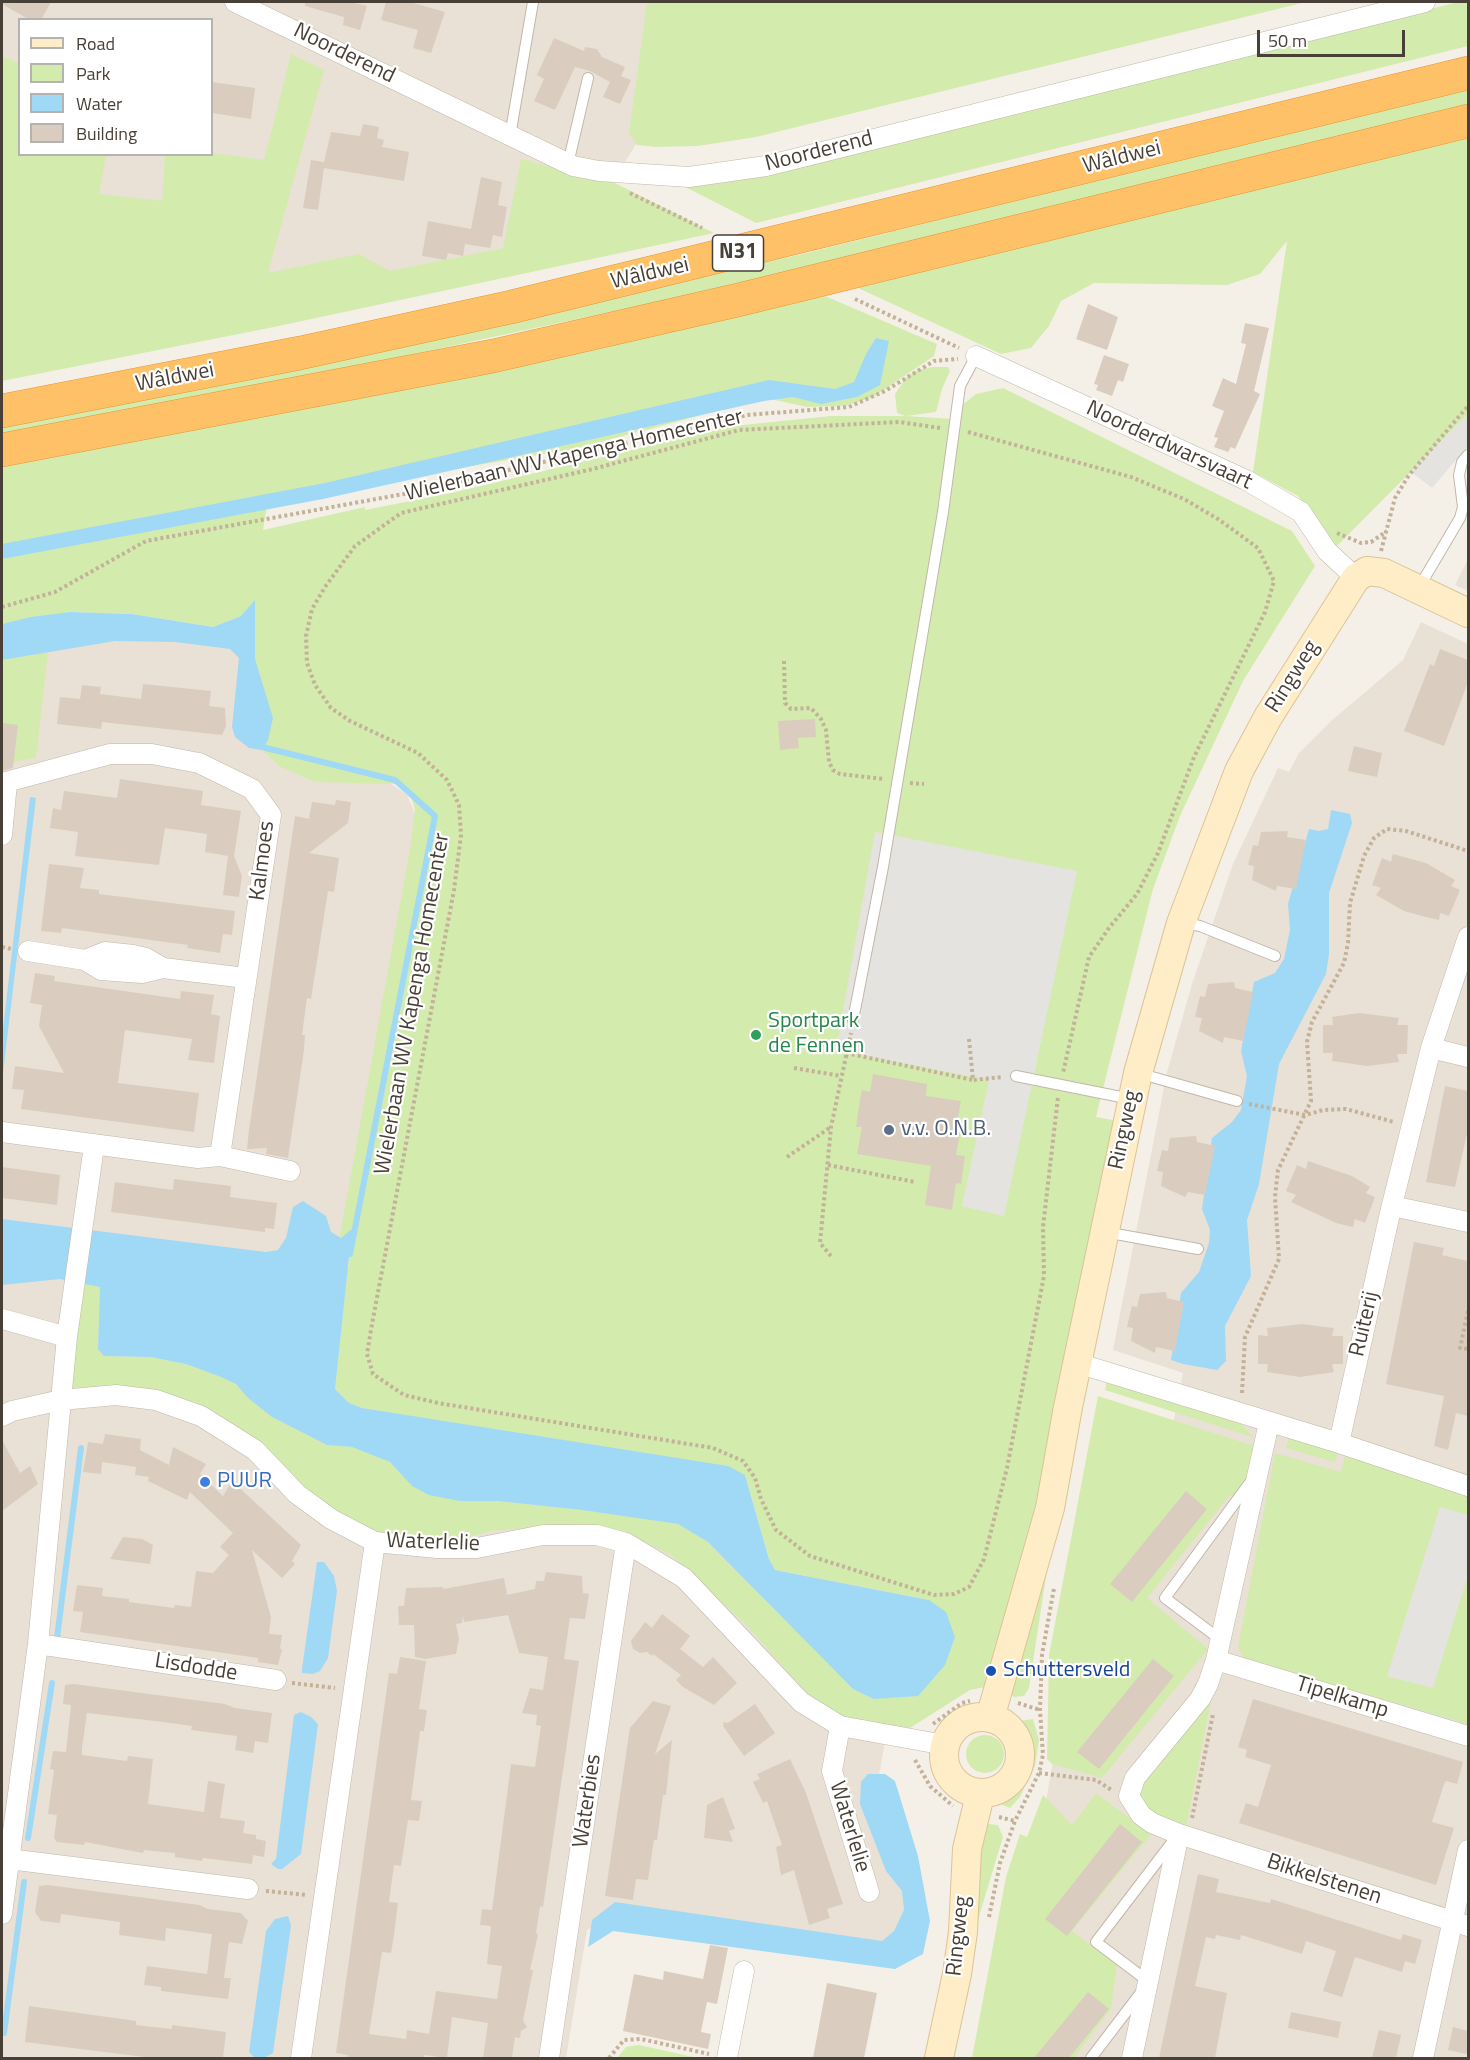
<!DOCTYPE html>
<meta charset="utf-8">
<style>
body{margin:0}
#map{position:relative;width:1470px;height:2060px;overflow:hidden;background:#f5f0e7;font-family:"Titillium Web",sans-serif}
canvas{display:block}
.frame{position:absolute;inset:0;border:3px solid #483f36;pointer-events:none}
.legend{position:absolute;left:18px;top:18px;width:195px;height:138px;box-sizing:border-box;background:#fff;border:2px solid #b6b2af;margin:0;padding:8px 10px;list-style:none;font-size:18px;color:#483f36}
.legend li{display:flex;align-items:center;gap:12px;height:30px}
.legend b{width:30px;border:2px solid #b6b2af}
.scale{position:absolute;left:1257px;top:30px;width:148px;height:27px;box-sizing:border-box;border:3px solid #483f36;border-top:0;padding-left:8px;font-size:18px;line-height:21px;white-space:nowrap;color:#483f36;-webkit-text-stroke:4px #fff;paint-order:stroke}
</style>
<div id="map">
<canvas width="1470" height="2060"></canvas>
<div class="frame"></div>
<ul class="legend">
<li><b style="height:8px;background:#ffedc7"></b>Road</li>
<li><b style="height:16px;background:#d4ebae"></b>Park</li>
<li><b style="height:16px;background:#a0d9f5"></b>Water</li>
<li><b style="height:16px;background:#dacdbf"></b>Building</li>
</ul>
<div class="scale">50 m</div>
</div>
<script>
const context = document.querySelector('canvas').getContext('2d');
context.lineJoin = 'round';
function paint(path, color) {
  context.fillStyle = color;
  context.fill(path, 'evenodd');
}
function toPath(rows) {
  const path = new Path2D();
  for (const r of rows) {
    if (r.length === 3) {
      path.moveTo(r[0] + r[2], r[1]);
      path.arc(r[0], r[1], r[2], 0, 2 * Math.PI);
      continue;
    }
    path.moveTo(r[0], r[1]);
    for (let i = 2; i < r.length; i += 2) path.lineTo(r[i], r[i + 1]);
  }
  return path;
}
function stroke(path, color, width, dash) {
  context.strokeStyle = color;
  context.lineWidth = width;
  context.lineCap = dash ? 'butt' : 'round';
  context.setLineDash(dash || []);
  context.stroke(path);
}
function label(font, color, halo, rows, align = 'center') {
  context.font = font + ' "Titillium Web",sans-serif';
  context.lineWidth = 4.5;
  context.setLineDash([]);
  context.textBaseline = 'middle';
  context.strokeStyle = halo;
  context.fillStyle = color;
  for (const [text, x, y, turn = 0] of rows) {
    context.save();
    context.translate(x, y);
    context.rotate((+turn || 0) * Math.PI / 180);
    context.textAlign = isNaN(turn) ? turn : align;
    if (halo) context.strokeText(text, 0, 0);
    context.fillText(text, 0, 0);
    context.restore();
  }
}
paint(toPath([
 [2,2,664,2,641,136,604,196,515,257,243,304,65,213,57,155,212,154,212,20,20,20,19,82,2,77],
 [1468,559,1468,591,1455,585],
 [1421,622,1468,644,1468,2058,978,2058,1041,1829,1055,1750,1172,1430,1183,1373,1113,1350,1167,1072,1192,984,1233,864,1278,768,1289,772,1299,753,1331,721,1403,660],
 [93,629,243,639,384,779,407,795,419,822,341,1264,691,1496,898,1668,876,1792,916,1892,895,1949,613,1915,587,1930,566,2058,2,2058,2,646]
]), '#e9e1d5');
paint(toPath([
 [647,2,1306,2,756,137,698,146,656,147,637,145,629,133],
 [1459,2,1468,2,1468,46,756,223,650,169,778,167],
 [291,54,324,70,268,273,359,254,390,271,503,248,521,159,569,172,599,175,714,233,274,327,2,381,2,57,19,63,20,154,106,155,99,194,162,201,165,155,212,153,264,160],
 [1468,87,1468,104,783,275,292,380,2,437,2,420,289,363,803,254],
 [1468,135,1468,414,1336,547,1298,496,1253,472,1287,241,1260,274,1227,285,1094,283,1061,301,1049,326,1031,348,1001,354,858,288],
 [825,296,937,344,934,356,873,397,845,406,807,407,766,398,574,449,268,500,263,530,365,507,365,510,451,493,733,426,831,416,905,416,897,413,895,394,906,378,915,371,932,367,948,367,950,371,942,389,936,412,906,416,953,419,961,406,976,394,1003,388,1292,531,1315,566,1243,681,1180,816,1153,889,1096,1117,1118,1121,1028,1563,986,1676,985,1687,970,1690,910,1728,833,1717,802,1688,747,1626,671,1555,623,1531,582,1524,491,1531,457,1541,386,1538,341,1522,286,1475,135,1388,70,1387,85,1282,100,1287,98,1349,104,1356,150,1357,186,1364,221,1377,236,1384,248,1398,272,1417,327,1445,352,1447,379,1457,390,1462,412,1486,460,1501,498,1501,582,1510,678,1524,708,1542,853,1689,874,1699,918,1695,929,1600,775,1570,769,1559,745,1475,362,1408,349,1403,335,1389,351,1241,344,1241,340,1235,410,849,415,810,411,796,396,784,315,782,281,767,258,746,241,616,213,627,132,614,70,612,2,624,2,467,299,409],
 [48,652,36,758,2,764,2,660],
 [1107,1380,1240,1423,1255,1438,1105,1390],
 [1098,1396,1254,1446,1248,1475,1241,1490,1235,1498,1230,1495,1147,1598,1208,1649,1102,1778,1052,1764,1047,1759,1049,1655],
 [1289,1438,1338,1453,1335,1462,1286,1448],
 [1275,1453,1341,1472,1345,1455,1468,1496,1468,1724,1246,1660,1241,1654,1238,1647],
 [1047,1570,1029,1688,1024,1696,1014,1697,1010,1694],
 [1214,1691,1208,1715,1186,1828,1153,1815,1139,1795,1141,1786,1202,1710],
 [1033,1719,1039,1740,1035,1766,1020,1797,1010,1808,993,1801,1013,1789,1024,1771,1026,1750,1019,1730,1013,1722],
 [985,1754,19],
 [1096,1793,1151,1834,1072,1931,1117,1964,1111,2009,1074,2058,972,2058,1006,1877,1020,1834,1027,1837,1043,1795,1072,1825],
 [988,1824,998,1825,1003,1837,976,1926,981,1832],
 [639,2045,698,2058,617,2058,626,2047]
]), '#d4ebae');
paint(toPath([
 [1468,414,1468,446,1432,488,1411,472],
 [875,832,1077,871,1004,1216,962,1206,989,1080,836,1050],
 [1440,1507,1468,1515,1468,1575,1433,1688,1387,1676]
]), '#e5e3df');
paint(toPath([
 [876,338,889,341,880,385,857,397,821,404,793,397,764,401,323,499,2,559,2,544,325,483,769,380,835,389,854,382,866,354],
 [255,600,255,659,273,718,268,740,262,750,249,748,235,737,232,727,239,658,230,649,175,642,115,641,2,660,2,624,31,617,70,612,132,614,213,627,241,616],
 [30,797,36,798,2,1081,2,1037],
 [1331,810,1350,814,1352,823,1329,893,1329,954,1326,974,1279,1064,1259,1184,1247,1220,1251,1276,1225,1326,1226,1361,1217,1370,1183,1364,1171,1360,1181,1293,1199,1272,1209,1243,1210,1230,1202,1209,1212,1138,1232,1122,1241,1110,1247,1076,1241,1051,1254,982,1275,973,1284,959,1290,930,1288,904,1309,829,1319,831,1328,829],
 [303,1201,326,1216,331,1232,341,1238,352,1229,335,1389,349,1403,362,1408,728,1466,745,1475,769,1559,775,1570,929,1600,946,1612,955,1637,945,1665,918,1696,874,1699,853,1689,708,1542,678,1524,582,1510,498,1501,460,1501,429,1495,412,1486,390,1462,352,1447,327,1445,272,1417,248,1398,236,1384,221,1377,186,1364,150,1357,104,1356,98,1349,100,1287,60,1279,2,1285,2,1219,266,1252,278,1250,286,1238,293,1207],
 [317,1562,324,1562,334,1576,337,1591,328,1658,320,1671,313,1674,302,1673,302,1669],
 [301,1712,311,1717,318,1724,301,1854,282,1869,278,1869,271,1864,276,1859,294,1715],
 [868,1774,885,1774,895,1781,918,1856,930,1921,923,1954,895,1969,613,1931,588,1947,592,1920,615,1902,882,1941,894,1931,904,1910,902,1891,886,1871,860,1804,861,1782],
 [288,1916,291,1926,273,2053,264,2058,255,2058,249,2052,266,1931,275,1919]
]), '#a0d9f5');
stroke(toPath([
 [258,746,395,780,435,816,350,1254],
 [57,1638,81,1448],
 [28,1838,52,1683],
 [4,2033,24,1882]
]), '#a0d9f5', 6);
paint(toPath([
 [2,2,51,2,41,20,30,20,2,4],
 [305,2,350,2,367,6,360,30,343,25,344,17,305,6],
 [386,2,410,2,445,12,431,53,413,48,418,30,381,20],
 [554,38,584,51,585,47,597,49,602,57,625,67,621,76,631,80,620,104,603,97,610,82,590,71,575,67,555,110,534,101,544,79,537,75],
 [212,82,255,88,251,119,212,113],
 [363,124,379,127,377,138,384,140,382,147,409,152,404,181,324,168,318,210,303,208,311,160,324,162,331,132,360,136],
 [481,177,502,182,498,205,507,207,502,237,493,235,490,248,465,244,463,256,448,253,446,260,422,256,428,221,471,229],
 [1088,304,1118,317,1107,350,1076,339],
 [1245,323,1269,328,1254,391,1260,394,1235,449,1231,447,1228,452,1214,447,1218,438,1214,437,1224,411,1212,406,1223,378,1236,384,1246,344,1241,343],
 [1104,355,1129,364,1123,382,1118,380,1112,396,1096,390,1098,385,1094,384],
 [1440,649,1468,660,1468,682,1444,746,1404,731,1430,664,1434,666],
 [143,684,211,691,209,706,225,708,226,726,222,735,102,722,101,729,57,724,60,697,80,699,82,685,101,687,100,694,141,699],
 [815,719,816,737,798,738,799,748,780,750,778,721],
 [2,723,18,725,13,768,2,771],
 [1354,746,1382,753,1377,777,1348,771],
 [120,779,203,791,201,805,241,811,234,856,242,876,239,897,223,895,228,856,205,852,207,834,165,828,159,865,75,856,78,832,50,828,53,808,61,810,64,791,117,798],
 [336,800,351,802,348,823,309,853,339,858,334,892,328,891,311,999,307,998,302,1035,305,1035,304,1050,288,1158,266,1154,267,1148,247,1149,249,1130,295,816,309,819,312,802,335,805],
 [1288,831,1287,837,1306,840,1296,889,1277,886,1276,891,1252,880,1254,866,1248,865,1253,845,1258,846,1261,832],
 [1393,854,1426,863,1455,880,1451,886,1460,890,1449,916,1440,913,1439,920,1422,916,1404,911,1376,895,1381,888,1372,885,1382,858,1391,862],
 [49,864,84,868,80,888,99,890,99,894,235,911,232,935,223,934,220,953,187,948,188,945,62,928,61,933,41,931],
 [35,973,55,976,54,981,180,999,181,991,214,995,211,1014,220,1016,214,1063,188,1060,192,1039,125,1030,118,1083,199,1093,194,1132,21,1109,24,1090,12,1089,15,1066,64,1073,39,1026,42,1005,30,1003],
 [1234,982,1235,988,1253,992,1249,1013,1243,1041,1224,1037,1223,1043,1199,1031,1202,1018,1195,1017,1200,996,1205,997,1208,984],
 [1359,1013,1399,1018,1397,1025,1408,1025,1407,1054,1397,1054,1399,1062,1367,1066,1332,1061,1333,1053,1323,1053,1323,1025,1333,1025,1332,1017],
 [873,1074,927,1084,926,1096,961,1101,956,1128,961,1129,956,1155,965,1156,961,1184,956,1183,952,1210,925,1205,931,1166,857,1154,862,1127,856,1127,860,1099,862,1090,870,1092],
 [1445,1086,1468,1091,1468,1129,1455,1187,1426,1182],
 [1196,1136,1197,1142,1215,1146,1205,1195,1188,1192,1185,1197,1161,1186,1163,1172,1157,1171,1162,1150,1168,1151,1170,1138],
 [1308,1161,1352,1176,1370,1187,1366,1193,1375,1197,1365,1223,1355,1219,1353,1227,1336,1223,1291,1202,1296,1195,1286,1191,1297,1165,1306,1169],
 [2,1167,60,1175,57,1205,2,1198],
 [174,1179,231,1186,230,1197,277,1203,274,1229,265,1228,265,1232,111,1212,115,1182,173,1190],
 [1414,1242,1444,1248,1442,1255,1468,1261,1468,1416,1456,1413,1448,1450,1434,1446,1444,1396,1386,1384],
 [1166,1292,1167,1298,1184,1302,1180,1323,1175,1351,1156,1347,1155,1353,1131,1341,1133,1328,1127,1327,1132,1306,1137,1307,1140,1294],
 [1302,1324,1334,1328,1332,1336,1343,1336,1343,1364,1332,1364,1334,1372,1300,1377,1267,1372,1268,1364,1258,1364,1258,1335,1268,1336,1267,1328],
 [105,1434,141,1439,140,1450,169,1465,173,1447,206,1464,200,1474,223,1496,232,1481,301,1545,292,1561,295,1564,282,1578,252,1550,271,1617,269,1634,282,1635,280,1648,282,1650,278,1665,258,1662,258,1658,80,1632,83,1612,73,1611,77,1585,103,1588,102,1596,129,1599,129,1602,174,1608,175,1605,191,1607,196,1571,213,1573,229,1555,220,1547,233,1533,190,1492,187,1500,148,1481,149,1477,135,1475,136,1467,102,1462,101,1474,83,1472,88,1442,103,1444],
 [2,1440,20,1473,30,1466,38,1484,2,1511],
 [1186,1491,1207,1509,1132,1602,1110,1584],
 [123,1537,142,1539,153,1545,150,1564,110,1559],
 [546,1572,582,1576,583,1593,589,1594,585,1619,570,1618,564,1659,579,1661,543,1907,540,1906,536,1933,538,1935,530,1970,533,1970,523,2021,527,2027,521,2031,520,2038,515,2037,512,2058,483,2058,488,2023,452,2017,447,2058,424,2055,424,2058,347,2058,348,2055,336,2053,389,1673,397,1674,400,1657,426,1661,419,1709,427,1710,424,1731,420,1731,411,1800,422,1801,419,1821,408,1820,401,1866,394,1865,389,1902,398,1903,394,1935,391,1953,382,1952,369,2034,406,2039,407,2030,429,2034,436,1991,497,1999,502,1966,487,1964,491,1926,480,1925,482,1909,492,1910,511,1764,535,1767,541,1726,536,1725,537,1715,522,1713,530,1688,543,1690,548,1657,519,1653,508,1615,464,1622,463,1616,462,1623,456,1624,459,1639,456,1654,425,1659,415,1657,414,1625,399,1625,398,1606,404,1606,406,1588,443,1587,443,1589,504,1578,507,1595,535,1589,536,1581,544,1581],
 [662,1614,690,1636,680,1649,703,1667,713,1657,737,1683,714,1705,683,1687,676,1680,681,1675,653,1654,652,1656,647,1652,640,1653,633,1649,631,1641,645,1622,652,1628],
 [1153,1659,1174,1676,1099,1769,1077,1752],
 [74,1684,225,1704,235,1708,272,1713,268,1743,255,1741,253,1753,235,1750,237,1736,191,1730,192,1726,163,1722,87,1713,82,1748,82,1755,127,1761,128,1756,153,1759,148,1804,204,1812,208,1781,225,1784,220,1818,245,1821,243,1833,256,1835,256,1839,266,1841,264,1857,253,1855,252,1864,203,1858,202,1861,175,1857,175,1853,144,1850,143,1853,85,1842,84,1845,57,1842,54,1838,57,1815,48,1814,54,1770,50,1769,53,1751,66,1752,71,1705,63,1704,65,1685],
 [1253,1699,1463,1762,1457,1784,1446,1781,1444,1784,1432,1822,1454,1828,1436,1885,1239,1823,1246,1803,1258,1807,1271,1765,1245,1757,1247,1750,1238,1747],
 [653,1701,671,1706,655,1754,672,1740,666,1795,663,1795,657,1840,654,1840,648,1880,636,1879,633,1900,605,1896,630,1728],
 [755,1704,775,1733,744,1756,723,1726,724,1722,728,1723],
 [790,1759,806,1793,843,1904,827,1909,830,1918,809,1925,794,1870,781,1875,776,1847,782,1845,767,1801,763,1803,753,1782,760,1779,757,1774],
 [723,1797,735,1829,729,1831,733,1842,704,1838,707,1805],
 [1120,1824,1142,1842,1067,1936,1045,1919],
 [1198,1874,1219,1879,1216,1892,1270,1903,1271,1899,1401,1940,1403,1934,1422,1940,1415,1964,1405,1961,1402,1972,1355,1957,1342,1997,1323,1991,1336,1951,1306,1941,1302,1954,1241,1935,1240,1940,1216,1935,1215,1939,1206,1937,1195,1986,1227,1993,1215,2058,1159,2058],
 [48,1885,199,1905,208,1909,241,1913,248,1921,242,1944,229,1942,224,1978,231,1978,228,1999,161,1991,161,1987,144,1985,147,1966,207,1974,212,1934,166,1928,165,1941,119,1935,120,1922,61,1914,60,1923,41,1921,35,1912,39,1886],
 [710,1945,728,1948,717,2004,707,2002,701,2032,711,2034,708,2049,623,2031,634,1974,663,1980,664,1971,703,1979],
 [827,1983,877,1993,864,2058,813,2058],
 [1088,1992,1109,2009,1069,2058,1034,2058],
 [29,2006,136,2021,136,2025,172,2029,172,2025,226,2032,223,2058,152,2058,25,2042],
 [1291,2012,1341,2022,1338,2038,1288,2028],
 [1453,2027,1468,2031,1468,2051,1466,2054,1448,2050],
 [1379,2030,1401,2035,1396,2058,1372,2058]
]), '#dacdbf');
const lane = toPath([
 [510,136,533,2],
 [568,164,588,78],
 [1418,589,1460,518,1463,507,1459,475,1462,462,1468,455],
 [1184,923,1200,926,1275,956],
 [853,1020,883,867,943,512,960,386,976,356],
 [1138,1073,1237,1101],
 [1016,1076,1131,1099],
 [1105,1232,1198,1249],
 [1221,1640,1165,1598,1251,1481],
 [1091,2058,1149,1982,1096,1942,1173,1841]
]);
const street = toPath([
 [235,2,573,166,599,171,689,177,766,166,1425,2],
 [976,356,1246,480,1301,512,1327,551,1356,578],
 [2,783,110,754,152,754,199,763,252,789,271,815,220,1156,198,1158,2,1132],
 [2,835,7,783],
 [28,951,85,960,101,970,142,973,163,968,246,978],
 [85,960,105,952,133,955,146,958,163,968],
 [1431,1048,1468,1057],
 [220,1156,290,1171],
 [1392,1206,1468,1222],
 [2,1319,67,1337],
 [1077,1363,1339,1443,1468,1486],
 [2,1416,12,1411,61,1400,116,1395,156,1400,201,1416,255,1450,297,1494,331,1519,375,1542,437,1548,477,1548,543,1535,597,1535,626,1543,684,1578,801,1702,840,1726,945,1745],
 [1339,1443,1390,1213,1431,1048,1468,937],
 [38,1644,276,1680],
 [1216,1660,1468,1736],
 [840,1726,832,1771,869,1892],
 [1179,1834,1468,1926],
 [9,1859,248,1889],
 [2,1914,38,1644,67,1337,94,1146],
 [301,2058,375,1542],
 [549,2058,626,1543],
 [727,2058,744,1971],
 [1132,2058,1179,1834,1152,1823,1141,1815,1129,1796,1135,1778,1200,1699,1208,1684,1216,1660,1269,1423],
 [1423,2058,1468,1850]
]);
const secondary = toPath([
 [982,1755,38],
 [990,1718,1050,1508,1068,1407,1138,1073,1181,923,1239,771,1268,717,1356,578,1367,571,1384,573,1468,613],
 [939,2058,957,1974,963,1932,967,1849,980,1795]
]);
const highway = toPath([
 [2,411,300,353,511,307,1468,73],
 [2,450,493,356,738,300,1468,121]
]);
stroke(lane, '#c1b7a9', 12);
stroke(street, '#c1b7a9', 21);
stroke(secondary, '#dbc396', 30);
stroke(highway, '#e7952f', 34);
stroke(toPath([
 [630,193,702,228],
 [855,299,959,348],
 [940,428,899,422,739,430,593,469,401,513,355,546,325,587,312,609,306,636,307,663,315,685,331,708,350,721,418,753,447,780,459,805,461,835,454,890,372,1324,367,1354,373,1374,404,1395,438,1403,713,1448,743,1461,755,1478,761,1499,776,1530,810,1556,934,1595,954,1594,969,1587,984,1559,1007,1468,1044,1276,1043,1227,1058,1097],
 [968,432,1131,477,1184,499,1218,519,1258,548,1274,581,1265,612,1194,757,1158,853,1137,894,1109,928,1089,957,1063,1073],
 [1337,533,1361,543,1371,542,1387,531],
 [1381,551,1395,498,1409,475,1468,406],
 [2,607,55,592,146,541,409,493,747,415,849,407,885,391,934,361,958,359],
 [784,661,785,703,791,709,811,708,821,719,826,730,829,762,833,770,840,774,884,779],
 [910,783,924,784],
 [2,947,12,949],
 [969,1039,973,1080,1003,1077],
 [846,1053,973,1080],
 [794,1068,841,1076],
 [1249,1104,1305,1115,1323,1110,1346,1109,1394,1122],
 [787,1157,831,1127],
 [828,1165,915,1182],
 [831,1256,820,1243,831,1127,851,1033],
 [1468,1311,1460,1348,1468,1349],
 [1242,1393,1245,1337,1279,1259,1275,1197,1278,1170,1311,1101,1307,1042,1312,1022,1344,963,1348,943,1350,903,1364,856,1374,838,1387,829,1406,831,1468,851],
 [292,1683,335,1688],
 [1018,1703,1040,1710],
 [933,1724,962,1703,970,1701],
 [915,1760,930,1786,953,1806],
 [1039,1773,1096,1780,1113,1791],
 [999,1817,1015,1821],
 [1192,1818,1213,1714],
 [266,1891,307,1895],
 [989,1917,1000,1863,1015,1821,1039,1773,1043,1755,1040,1710,1042,1655,1054,1588],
 [609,2058,624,2040,641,2039,709,2054]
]), '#c3b199', 4, [3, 3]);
stroke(lane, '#fff', 10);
stroke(street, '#fff', 20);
stroke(secondary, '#ffedc7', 28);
stroke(highway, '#ffc168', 33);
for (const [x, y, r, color] of [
 [756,1035,6,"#2e9e5b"],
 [889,1130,6,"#5c6f8a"],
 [205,1482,6,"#3f7fe0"],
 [991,1671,6,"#1a4fb4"]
]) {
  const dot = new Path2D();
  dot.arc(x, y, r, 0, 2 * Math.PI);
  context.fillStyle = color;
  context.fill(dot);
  stroke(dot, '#fff', 2);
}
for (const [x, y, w] of [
 [738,253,51]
]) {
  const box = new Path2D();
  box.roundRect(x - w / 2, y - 18, w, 36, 4.5);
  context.fillStyle = '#fff';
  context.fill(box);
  stroke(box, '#483f36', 1.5);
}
label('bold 21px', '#483f36', null, [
 ["N31",738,253]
]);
label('22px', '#483f36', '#fff', [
 ["Noorderend",344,54,26],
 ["Noorderend",819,152,-14],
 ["Wâldwei",1122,158,-14],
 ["Wâldwei",650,274,-13],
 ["Wâldwei",175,378,-11],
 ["Noorderdwarsvaart",1169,446,25],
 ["Wielerbaan WV Kapenga Homecenter",574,456,-13],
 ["Ringweg",1293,677,-58],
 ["Kalmoes",263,861,-83],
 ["Wielerbaan WV Kapenga Homecenter",413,1004,-80],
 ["Ringweg",1125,1130,-78],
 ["Ruiterij",1365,1324,-77],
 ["Waterlelie",433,1543,2],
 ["Lisdodde",196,1668,9],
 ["Tipelkamp",1342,1698,17],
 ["Waterbies",588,1801,-82],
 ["Waterlelie",849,1827,73],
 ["Bikkelstenen",1324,1880,18],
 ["Ringweg",959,1936,-84]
]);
label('22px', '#27864d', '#fff', [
 ["Sportpark",768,1022],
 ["de Fennen",768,1047]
], 'left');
label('22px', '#4e5e75', '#fff', [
 ["v.v. O.N.B.",901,1130]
], 'left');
label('22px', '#366cbe', '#fff', [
 ["PUUR",217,1482]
], 'left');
label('22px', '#164399', '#fff', [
 ["Schuttersveld",1003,1671]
], 'left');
</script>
